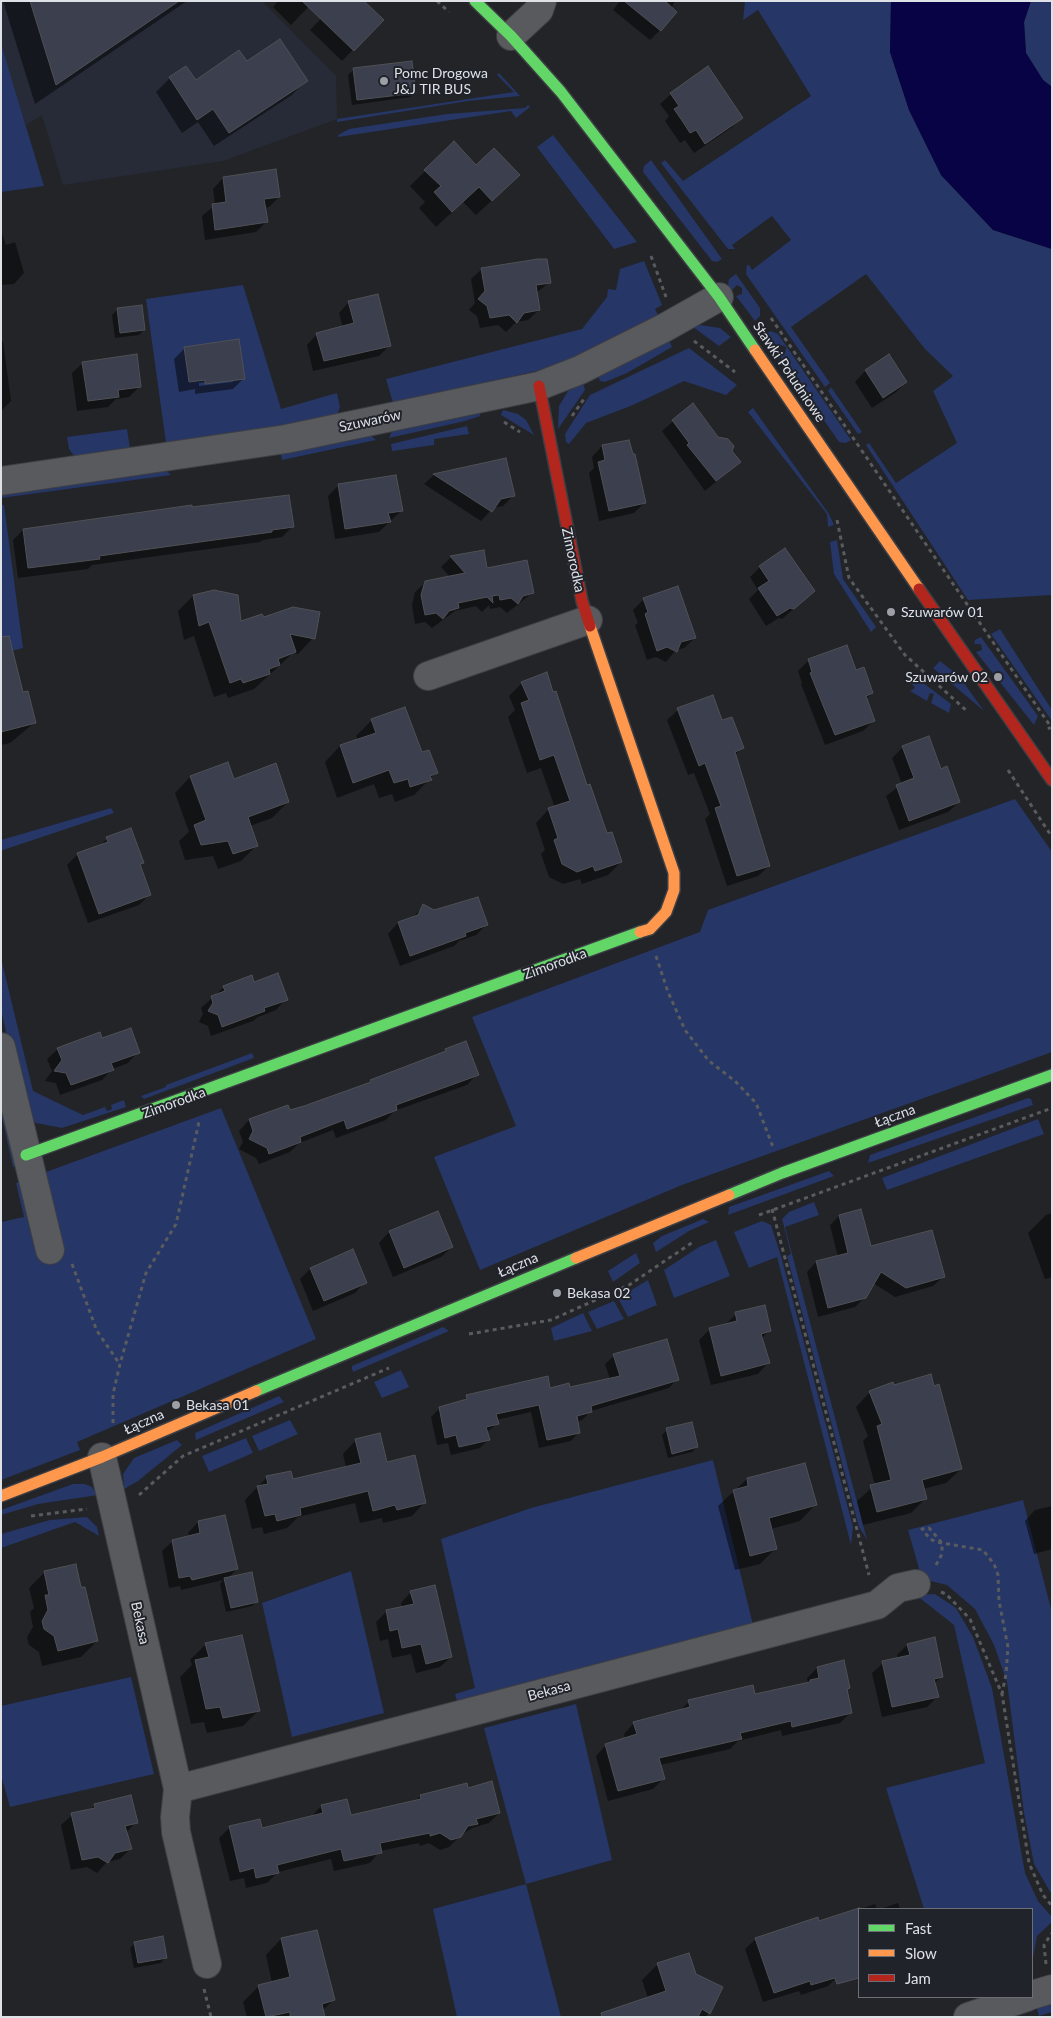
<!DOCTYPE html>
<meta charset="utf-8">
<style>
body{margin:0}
#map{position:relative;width:1053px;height:2018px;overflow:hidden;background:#222428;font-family:Lato,sans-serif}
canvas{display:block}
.frame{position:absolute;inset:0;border:2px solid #dee1e6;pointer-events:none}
.legend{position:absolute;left:858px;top:1908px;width:175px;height:90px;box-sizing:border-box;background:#20232a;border:1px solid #6c6f75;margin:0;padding:6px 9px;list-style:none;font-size:15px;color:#dee1e6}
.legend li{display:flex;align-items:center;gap:10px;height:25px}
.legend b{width:25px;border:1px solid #6c6f75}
</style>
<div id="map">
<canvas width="1053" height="2018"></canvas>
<div class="frame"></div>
<ul class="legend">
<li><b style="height:6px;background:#63d668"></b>Fast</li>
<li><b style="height:6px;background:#ff974d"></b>Slow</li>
<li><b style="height:6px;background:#b3261e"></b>Jam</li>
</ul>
</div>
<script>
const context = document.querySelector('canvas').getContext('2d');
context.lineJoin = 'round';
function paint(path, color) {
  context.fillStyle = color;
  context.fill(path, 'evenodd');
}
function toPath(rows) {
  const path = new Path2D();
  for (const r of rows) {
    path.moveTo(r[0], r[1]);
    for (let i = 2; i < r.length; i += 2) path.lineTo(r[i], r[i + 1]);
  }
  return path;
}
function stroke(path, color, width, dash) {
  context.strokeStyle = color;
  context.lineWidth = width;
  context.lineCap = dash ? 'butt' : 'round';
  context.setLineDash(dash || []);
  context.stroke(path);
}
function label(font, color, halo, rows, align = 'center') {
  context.font = font + ' Lato,sans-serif';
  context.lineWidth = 4;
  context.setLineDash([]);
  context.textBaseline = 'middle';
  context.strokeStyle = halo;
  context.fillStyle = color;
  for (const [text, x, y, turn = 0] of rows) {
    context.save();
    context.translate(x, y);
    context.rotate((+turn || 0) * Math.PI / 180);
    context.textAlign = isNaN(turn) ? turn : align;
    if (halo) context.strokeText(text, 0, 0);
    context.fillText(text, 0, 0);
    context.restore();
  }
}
paint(toPath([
 [1,1,262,1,336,76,337,119,223,161,63,185,42,115,26,125,1,48]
]), '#262b37');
paint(toPath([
 [745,1,891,1,890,52,909,110,941,175,993,230,1052,249,1052,595,968,600,866,445,869,443,896,483,957,443,933,391,953,376,925,349,866,274,791,327,830,383,825,387,746,274,747,265,749,265,752,270,791,240,772,216,732,245,735,249,728,249,661,163,665,160,683,181,811,96,758,10,743,20],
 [1031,1,1052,1,1052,87,1043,80,1026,53,1024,22],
 [1,44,44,186,1,192],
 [499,73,520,96,468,101,337,122,337,119,514,92,497,75],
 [528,105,530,107,516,118,511,111,338,137,338,135,349,129,447,114,525,108],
 [553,135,637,242,614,249,537,147],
 [651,160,722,259,717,262,712,261,643,172,644,166],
 [644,261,662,305,655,309,659,317,610,344,545,369,393,403,386,379,582,329,607,297,608,289,616,290,620,269],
 [736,274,760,308,760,316,755,321,736,296,742,294,742,288,737,285,732,290,728,285,729,279],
 [243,285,281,409,337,393,340,407,337,415,279,427,166,443,146,299],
 [700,325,720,328,731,337,719,346,693,327],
 [771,331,778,334,851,440,846,443,839,442,779,355,785,354,786,347,781,345,778,353,764,334],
 [669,340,672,347,627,373,605,382,600,381,598,376],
 [689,348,737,385,726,395,684,381,633,405,586,423,569,444,566,442,565,434,590,395],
 [583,382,585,390,558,429,559,406,568,391],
 [831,387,862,432,858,434,828,391],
 [753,408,829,514,834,525,828,527,827,514,748,412],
 [503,410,518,414,526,420,534,435,501,415],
 [480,413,480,416,465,421,389,438,393,429,463,414,463,417],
 [467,426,469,434,434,439,434,445,392,451,391,444],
 [127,429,130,448,74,456,69,449,67,437],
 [369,434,376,440,282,460,281,455,283,452],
 [164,468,171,475,1,498,1,490],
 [1,505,4,505,23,648,1,654],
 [837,540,843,579,876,627,871,632,834,574,830,542],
 [1000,629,1052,710,1052,721,991,634],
 [981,637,1038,716,1034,725,976,652,982,650,981,644,974,644,975,640],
 [940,661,959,676,984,711,933,668],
 [918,679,951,704,949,713,931,703,934,694,930,693,927,701,910,691,915,688,911,683],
 [1015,799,1052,852,1052,1052,682,1185,480,1270,434,1157,516,1126,472,1017,700,932,708,910],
 [111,808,114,813,3,850,1,852,1,840],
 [1,958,33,1091,83,1115,105,1107,107,1111,112,1109,111,1105,124,1100,126,1107,62,1128,36,1123,24,1114,1,1009],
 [252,1053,254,1058,144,1099,141,1096,166,1087,166,1085],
 [1028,1098,1031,1099,1033,1105,868,1163,870,1155],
 [1,1099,18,1166,13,1167,1,1113],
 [221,1108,316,1339,77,1442,80,1450,1,1480,1,1222,24,1217,16,1183],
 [1038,1119,1044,1134,887,1190,882,1178],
 [829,1171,834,1176,728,1215,729,1207],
 [814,1202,819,1215,785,1227,867,1540,859,1527,787,1256,791,1254,782,1219,789,1212],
 [703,1219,709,1222,689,1231,656,1252,653,1243,662,1236],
 [762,1221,771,1225,781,1256,853,1527,851,1545,777,1257,749,1268,734,1232],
 [716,1240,730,1276,674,1298,664,1270,699,1247],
 [636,1253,640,1263,613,1282,608,1271],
 [648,1280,657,1305,628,1317,618,1298],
 [614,1301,624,1319,597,1329,588,1312],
 [583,1313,592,1331,554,1341,551,1328],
 [443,1327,449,1331,353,1372,352,1369,352,1366],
 [401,1370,409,1387,382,1398,374,1382],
 [279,1396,284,1402,196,1440,195,1433],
 [290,1420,298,1434,259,1451,252,1436],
 [246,1438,253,1453,209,1472,202,1456],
 [177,1440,182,1445,138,1481,124,1489,123,1474,134,1458],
 [713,1460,753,1625,457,1701,455,1694,475,1688,441,1539,531,1508],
 [73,1484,85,1484,92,1487,98,1495,38,1504,1,1515,1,1510],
 [1023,1500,1052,1613,1052,1895,1034,1864,1024,1813,1007,1682,994,1645,975,1609,947,1585,922,1579,908,1530],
 [87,1517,97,1527,99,1536,75,1522,1,1548,1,1534,50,1520],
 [351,1571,384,1713,292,1737,262,1603],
 [935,1594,956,1608,973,1637,992,1688,1025,1873,1038,1901,1052,1917,1052,1922,1037,1936,1032,1963,1032,1909,924,1909,886,1788,985,1763,954,1625,916,1595],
 [131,1677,154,1774,10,1807,1,1775,1,1706],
 [576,1704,612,1860,526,1884,561,2017,457,2017,433,1909,526,1884,484,1728],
 [1052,1996,1052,2012,1039,2016,1036,2005]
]), '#263666');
paint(toPath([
 [891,1,1031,1,1024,22,1026,53,1043,80,1052,87,1052,249,993,230,941,175,909,110,890,52]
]), '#070345');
paint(toPath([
 [3,1,187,1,35,104],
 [278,1,314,1,291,25,273,7],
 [338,1,382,20,342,61,310,30],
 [620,1,675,1,660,30,650,40,613,10],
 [411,62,415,93,410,97,352,105,348,75,353,70],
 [247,63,306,80,292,95,214,146,198,122,182,133,156,92,170,78,196,82],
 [671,94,741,118,731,128,694,153,685,140,680,143,665,121,669,116,660,104],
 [454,143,502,191,476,215,463,202,436,227,419,208,425,202,410,186],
 [223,178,279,197,269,207,264,208,266,222,256,232,205,240,202,216,215,205,213,189],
 [1,230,6,245,15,242,24,273,14,284,1,285],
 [482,269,550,282,536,293,539,310,528,320,516,322,506,332,498,325,480,328,477,316,469,310,475,303,471,279],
 [349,302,390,345,379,356,313,371,307,345,317,334,343,328,339,313],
 [141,307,144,330,139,335,115,338,112,315,117,310],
 [1,341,3,341,11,401,1,411],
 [185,348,243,379,233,389,195,394,195,389,179,392,174,359],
 [233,379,233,382,199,386,199,383],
 [889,356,906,382,895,393,872,408,855,382,865,371],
 [83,363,140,386,129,397,116,399,108,407,77,411,72,373],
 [692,405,739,462,705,491,662,431],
 [628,441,644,503,634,513,599,521,589,473,594,468,592,457,602,446],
 [506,460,513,496,503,506,493,508,481,521,424,484,434,475],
 [339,485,401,511,379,532,335,539,328,496],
 [266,498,293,526,282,537,263,540,260,542,92,565,88,569,18,578,13,540,23,530],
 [483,551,486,570,532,593,507,613,500,607,490,609,489,605,482,612,476,606,455,611,432,628,425,622,415,624,412,605,415,592,426,582,450,577,441,567,451,557],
 [760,567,814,591,782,619,779,618,766,626,749,599,758,590,750,577],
 [193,596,240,623,263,619,313,638,298,654,293,653,254,689,228,698,226,693,214,697,194,636,184,640,178,611],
 [644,599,695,638,684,648,676,650,666,662,656,657,647,660,635,625,638,623,633,610],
 [809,660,855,672,872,693,866,699,873,721,863,731,825,745,801,684,802,683,798,671],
 [1,673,34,723,10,743,1,745],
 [522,683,586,787,606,835,621,862,608,875,582,884,580,879,563,884,549,877,541,854,545,850,536,823,549,809,555,808,541,768,527,773,508,717,515,710,509,696],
 [678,710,721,722,742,748,734,756,769,866,758,876,727,886,705,819,710,814,694,773,688,775,667,720],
 [372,720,421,754,436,773,414,795,395,802,392,794,379,798,374,784,337,798,325,762,340,746,358,740,356,736],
 [903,747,940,770,959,802,948,812,899,830,886,796,902,784,892,758],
 [228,764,234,780,288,802,272,818,250,826,257,845,241,861,218,869,213,856,185,860,179,841,189,832,175,793,190,777],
 [107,839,142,863,139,865,150,894,139,905,88,923,67,865,78,854,99,846],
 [453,904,487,924,476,935,459,941,454,946,400,966,388,934,398,923,412,918,424,906,434,911],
 [254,983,286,999,276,1010,258,1017,253,1021,211,1036,208,1026,199,1022,203,1014,201,1008,224,987],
 [102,1040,138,1052,128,1063,112,1069,102,1080,60,1095,56,1083,45,1081,52,1071,47,1059,58,1049],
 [446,1050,477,1074,467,1085,394,1111,386,1120,336,1138,333,1130,299,1143,290,1152,259,1164,256,1158,239,1149,243,1142,239,1131,249,1120,287,1107,289,1112,367,1084,371,1081,442,1054],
 [437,1212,452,1247,441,1257,393,1277,379,1243,389,1232],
 [1052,1213,1052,1277,1045,1279,1028,1233,1046,1215],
 [839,1216,870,1248,943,1277,933,1286,895,1297,873,1283,865,1297,855,1307,818,1317,807,1272,816,1262,838,1257,830,1225],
 [310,1269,365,1282,355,1293,313,1311,300,1279],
 [736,1314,770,1330,761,1339,768,1363,758,1374,711,1385,699,1340,709,1330,725,1325],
 [614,1356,677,1379,669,1388,591,1411,582,1420,577,1422,579,1432,571,1441,539,1448,531,1412,496,1420,497,1424,487,1432,488,1440,480,1448,451,1455,448,1443,437,1445,431,1417,439,1409,461,1402,467,1397,569,1388,610,1379,605,1364],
 [870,1392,961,1469,946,1483,923,1489,925,1499,911,1513,863,1525,857,1501,875,1485,863,1441,868,1436,856,1407],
 [667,1430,697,1447,692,1452,668,1458,662,1435],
 [356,1440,386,1464,425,1502,412,1516,383,1523,382,1518,360,1523,355,1503,298,1517,287,1528,264,1534,262,1527,252,1529,245,1500,267,1477,292,1480,346,1467,343,1454],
 [747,1479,815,1505,800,1521,771,1529,776,1548,760,1564,735,1570,718,1506],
 [1052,1506,1052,1549,1034,1554,1025,1521,1035,1510],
 [198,1522,237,1569,228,1578,257,1601,252,1606,226,1612,220,1584,223,1580,181,1590,180,1586,169,1588,162,1551,173,1541,189,1537,188,1533],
 [45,1572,97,1641,81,1657,42,1666,39,1652,29,1645,27,1637,33,1627,30,1612,34,1608,29,1588],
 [411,1592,451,1657,440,1667,416,1673,411,1654,392,1658,388,1639,380,1641,376,1622,386,1612,402,1608,401,1603],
 [206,1644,259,1710,243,1726,207,1733,204,1722,191,1724,180,1677,192,1665,190,1660],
 [907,1645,942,1676,934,1684,937,1697,927,1707,882,1717,872,1673,883,1663,898,1659,897,1655],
 [817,1668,849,1687,846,1691,851,1712,840,1723,782,1736,781,1730,738,1741,730,1749,660,1765,664,1778,653,1789,608,1801,596,1756,606,1745,625,1739,624,1734,634,1723,679,1711,689,1702,754,1695,808,1683,807,1678],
 [467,1789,499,1813,489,1823,472,1828,461,1835,449,1847,440,1850,429,1843,420,1846,419,1843,380,1851,370,1863,334,1871,331,1859,278,1872,267,1883,246,1888,244,1878,230,1881,219,1838,230,1827,262,1830,311,1817,321,1806,346,1801,350,1817,415,1802,420,1796],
 [95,1805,136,1822,126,1833,130,1849,120,1859,107,1862,97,1873,87,1867,71,1870,61,1825,72,1815,90,1810],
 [898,1903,900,1909,880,1909],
 [875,1904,877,1909,860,1909],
 [859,1909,859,1968,839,1975,828,1986,801,1995,799,1991,763,2002,745,1949,756,1939],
 [316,1931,334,1999,322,2011,322,2017,247,2017,243,2002,259,1986,272,1983,266,1955,281,1939],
 [135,1943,165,1958,161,1963,134,1968,130,1948],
 [658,1964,709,2013,705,2017,612,2017,648,1998,642,1980]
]), '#0007');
const building = toPath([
 [30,1,179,1,56,85,30,1],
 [302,1,364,1,384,20,354,51,302,1],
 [624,1,665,1,677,12,661,31,624,1],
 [280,39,308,81,229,133,213,109,197,120,169,77,186,66,196,80,239,50,247,61,280,39],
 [412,61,416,93,357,100,353,68,412,61],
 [708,66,743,118,705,144,696,130,690,133,683,122,674,109,679,106,670,93,708,66],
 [454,141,476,165,494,148,520,175,492,201,479,187,452,212,434,192,441,186,424,170,454,141],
 [276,169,280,197,264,199,268,222,215,230,212,204,226,202,223,177,276,169],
 [538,259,547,259,551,283,536,285,540,310,524,313,517,323,509,315,490,318,487,306,478,299,485,291,481,268,538,259],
 [378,294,391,346,324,361,316,333,354,323,348,301,378,294],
 [142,305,145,330,120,333,117,308,142,305],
 [239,339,245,379,205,384,205,380,189,382,184,347,239,339],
 [137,354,141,387,118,390,119,397,88,401,82,362,137,354],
 [889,354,907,382,883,398,865,370,889,354],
 [693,403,718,437,728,439,734,446,732,451,741,462,716,481,687,445,689,443,672,420,693,403],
 [629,440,633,454,635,454,646,503,609,511,598,462,605,460,602,445,629,440],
 [506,458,515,496,501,499,492,512,433,474,506,458],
 [396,475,403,511,388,513,391,522,345,529,338,484,396,475],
 [289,495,294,527,272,530,272,532,99,556,100,559,28,568,23,529,192,505,192,507,289,495],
 [785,548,815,591,794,609,790,608,777,616,758,588,769,581,759,566,785,548],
 [484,550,487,568,527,560,534,593,523,596,518,604,511,598,500,600,499,595,492,596,493,603,487,597,458,603,459,608,449,611,443,619,436,613,425,615,421,595,425,581,465,573,450,556,484,550],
 [678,586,696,638,681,642,677,652,667,647,657,651,645,614,648,612,643,598,678,586],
 [214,590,238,595,241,621,262,614,264,617,293,607,320,612,315,639,290,634,296,652,278,659,280,665,269,669,270,674,243,683,241,679,230,683,209,622,199,626,193,595,214,590],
 [9,636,23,692,28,691,36,723,1,732,1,637,9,636],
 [847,645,856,670,864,667,873,693,866,696,875,721,835,735,810,673,812,672,808,659,847,645],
 [547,672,553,692,556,691,587,785,590,784,607,833,612,832,622,862,595,871,593,866,577,872,562,864,554,840,558,838,548,808,570,801,554,755,540,760,521,703,529,700,521,682,547,672],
 [713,695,722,720,732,717,744,748,735,752,770,866,737,876,715,808,721,806,705,763,699,766,677,708,713,695],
 [405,707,422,752,429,750,438,773,430,776,432,780,410,787,408,779,394,783,389,770,353,783,340,745,376,733,371,719,405,707],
 [929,736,941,769,947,766,960,802,909,821,896,785,914,778,902,746,929,736],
 [228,762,234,779,276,763,289,802,248,817,258,846,233,854,228,841,201,845,194,825,206,820,190,776,228,762],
 [131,828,144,863,140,864,151,895,99,914,77,853,108,842,106,837,131,828],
 [478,897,488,925,465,933,466,936,410,956,398,922,418,915,423,904,434,910,478,897],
 [278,973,288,1000,264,1008,265,1011,222,1027,218,1015,208,1011,213,1003,211,996,225,991,223,986,252,975,254,982,278,973],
 [131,1028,140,1053,111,1063,114,1070,71,1085,66,1073,54,1071,62,1060,57,1048,100,1032,102,1038,131,1028],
 [466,1041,479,1075,396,1105,397,1110,347,1129,344,1120,300,1137,301,1142,269,1154,267,1148,249,1139,253,1131,249,1119,288,1105,290,1110,304,1106,371,1082,370,1080,446,1051,445,1049,466,1041],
 [861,1209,871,1246,932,1230,945,1277,906,1288,881,1272,866,1298,828,1308,816,1261,848,1253,839,1215,861,1209],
 [438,1211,453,1247,404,1268,389,1231,438,1211],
 [353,1249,367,1283,324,1301,310,1268,353,1249],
 [765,1305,771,1331,761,1334,770,1363,721,1376,709,1328,737,1321,735,1312,765,1305],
 [667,1339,679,1380,591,1406,592,1412,577,1416,580,1433,547,1440,539,1405,496,1414,499,1424,486,1427,490,1440,459,1447,456,1435,445,1438,439,1407,467,1399,466,1395,548,1376,550,1388,569,1383,570,1387,620,1376,613,1354,667,1339],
 [931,1374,934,1386,939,1384,962,1469,922,1480,927,1499,877,1512,870,1485,891,1480,877,1426,882,1424,869,1391,893,1382,894,1385,931,1374],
 [692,1422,698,1447,672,1454,666,1428,692,1422],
 [380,1433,387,1462,415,1455,426,1503,397,1510,395,1505,373,1511,368,1491,300,1508,301,1515,277,1521,275,1514,265,1516,257,1486,268,1484,266,1476,291,1471,293,1479,361,1463,355,1439,380,1433],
 [805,1463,817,1505,769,1518,777,1549,750,1556,733,1490,748,1486,747,1478,805,1463],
 [225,1515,238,1569,192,1580,190,1576,179,1578,172,1540,200,1533,198,1521,225,1515],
 [76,1564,81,1587,85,1587,98,1641,58,1651,54,1636,44,1629,42,1621,48,1610,45,1595,49,1595,44,1571,76,1564],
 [252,1572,258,1602,231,1608,224,1578,252,1572],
 [435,1585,452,1657,426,1664,421,1644,402,1648,398,1629,390,1631,386,1610,414,1604,410,1591,435,1585],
 [242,1635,260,1711,223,1718,220,1707,206,1709,195,1660,209,1657,205,1643,242,1635],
 [935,1637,943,1677,934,1679,939,1697,892,1707,882,1661,910,1655,907,1644,935,1637],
 [844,1660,850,1688,847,1689,852,1713,792,1727,791,1721,740,1733,742,1739,659,1758,665,1779,618,1791,605,1744,637,1734,633,1722,690,1707,688,1700,753,1685,755,1694,810,1682,810,1680,819,1678,817,1667,844,1660],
 [492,1781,500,1813,476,1819,478,1824,468,1826,461,1837,451,1840,440,1833,430,1836,430,1833,380,1843,382,1853,344,1861,341,1849,277,1865,279,1873,256,1878,254,1868,240,1872,229,1826,260,1819,262,1828,323,1813,321,1805,347,1799,351,1815,421,1799,420,1795,467,1783,468,1788,492,1781],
 [131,1795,138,1823,125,1826,132,1849,115,1853,108,1863,98,1857,82,1860,71,1813,95,1808,94,1804,131,1795],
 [859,1908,859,1978,837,1984,835,1978,811,1985,810,1981,774,1993,755,1938,818,1917,819,1921,859,1908],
 [317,1930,335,2000,322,2004,325,2017,290,2017,290,2012,266,2017,258,1985,290,1977,281,1938,317,1930],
 [163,1936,167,1958,138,1963,134,1942,163,1936],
 [689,1953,696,1974,723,1987,710,2014,702,2009,698,2017,602,2017,601,2013,666,1991,657,1963,689,1953]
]);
paint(building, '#3b3f4e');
stroke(building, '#505155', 1);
const street = toPath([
 [511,36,539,10,542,1],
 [1,481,286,439,539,386,580,370,664,328,719,297],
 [428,676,588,620],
 [1,1047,50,1250],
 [102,1457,178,1789,175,1817,176,1832,207,1964],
 [178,1789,877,1605,898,1588,916,1584],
 [1032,1995,1052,1989],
 [968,2017,1027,1997]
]);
const fast = toPath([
 [475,1,511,36,561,92,719,297,755,350],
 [26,1155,640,932],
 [729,1195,782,1173,1052,1075],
 [256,1391,576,1258]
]);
const slow = toPath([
 [755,350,919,589],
 [590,626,674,873,674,890,666,912,650,929,640,932],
 [576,1258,729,1195],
 [1,1496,102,1457,256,1391]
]);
const jam = toPath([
 [539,386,582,601,590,626],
 [919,589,1052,780]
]);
stroke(street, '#3e3f44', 30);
stroke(fast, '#3e3f44', 14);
stroke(slow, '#3e3f44', 14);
stroke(jam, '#3e3f44', 14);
stroke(toPath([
 [437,1,449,12],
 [651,256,666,297],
 [771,318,1051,727,1048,729],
 [694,341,735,372],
 [572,416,584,399],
 [504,422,520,432],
 [837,520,849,578,905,655,968,712],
 [1008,770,1052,837],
 [656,956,668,992,685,1030,709,1061,735,1081,756,1103,773,1147],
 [772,1209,869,1575],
 [759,1215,1052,1108],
 [72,1264,97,1331,119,1363],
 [469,1334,551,1320,629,1285,693,1242],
 [113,1423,113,1394,120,1364,146,1273,176,1224,199,1122],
 [139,1495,183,1456,389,1368],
 [31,1516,87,1509],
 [936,1565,942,1554,942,1543,929,1528,922,1529,930,1539,937,1542,942,1543,983,1550,994,1564,998,1575,999,1601,1008,1647,1006,1674,1002,1694],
 [941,1592,946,1594,970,1619,1002,1694,1029,1863,1043,1895,1052,1906],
 [1046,1964,1044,1945,1052,1933],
 [204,1989,211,2017]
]), '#595b5e', 3, [4, 4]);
stroke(street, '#585a5e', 28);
stroke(fast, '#63d668', 11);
stroke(slow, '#ff974d', 11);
stroke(jam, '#b3261e', 11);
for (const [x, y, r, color] of [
 [384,81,5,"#9c9fa4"],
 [891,612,5,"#9c9fa4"],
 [998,677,5,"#9c9fa4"],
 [557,1293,5,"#9c9fa4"],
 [176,1405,5,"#9c9fa4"]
]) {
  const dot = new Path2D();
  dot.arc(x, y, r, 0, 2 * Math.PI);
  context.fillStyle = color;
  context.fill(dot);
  stroke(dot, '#20232a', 2);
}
label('14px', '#dee1e6', '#20232a', [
 ["Pomc Drogowa",394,73],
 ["J&J TIR BUS",394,89],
 ["Szuwarów 01",901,612],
 ["Szuwarów 02",988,677,"right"],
 ["Bekasa 02",567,1293],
 ["Bekasa 01",186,1405]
], 'left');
label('14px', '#dee1e6', '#20232a', [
 ["Stawki Południowe",789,372,56],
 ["Szuwarów",370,421,-12],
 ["Zimorodka",573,560,78],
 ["Zimorodka",555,964,-20],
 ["Zimorodka",174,1103,-20],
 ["Łączna",895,1116,-20],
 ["Łączna",518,1265,-23],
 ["Łączna",144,1422,-24],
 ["Bekasa",140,1623,78],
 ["Bekasa",549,1691,-15]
]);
</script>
